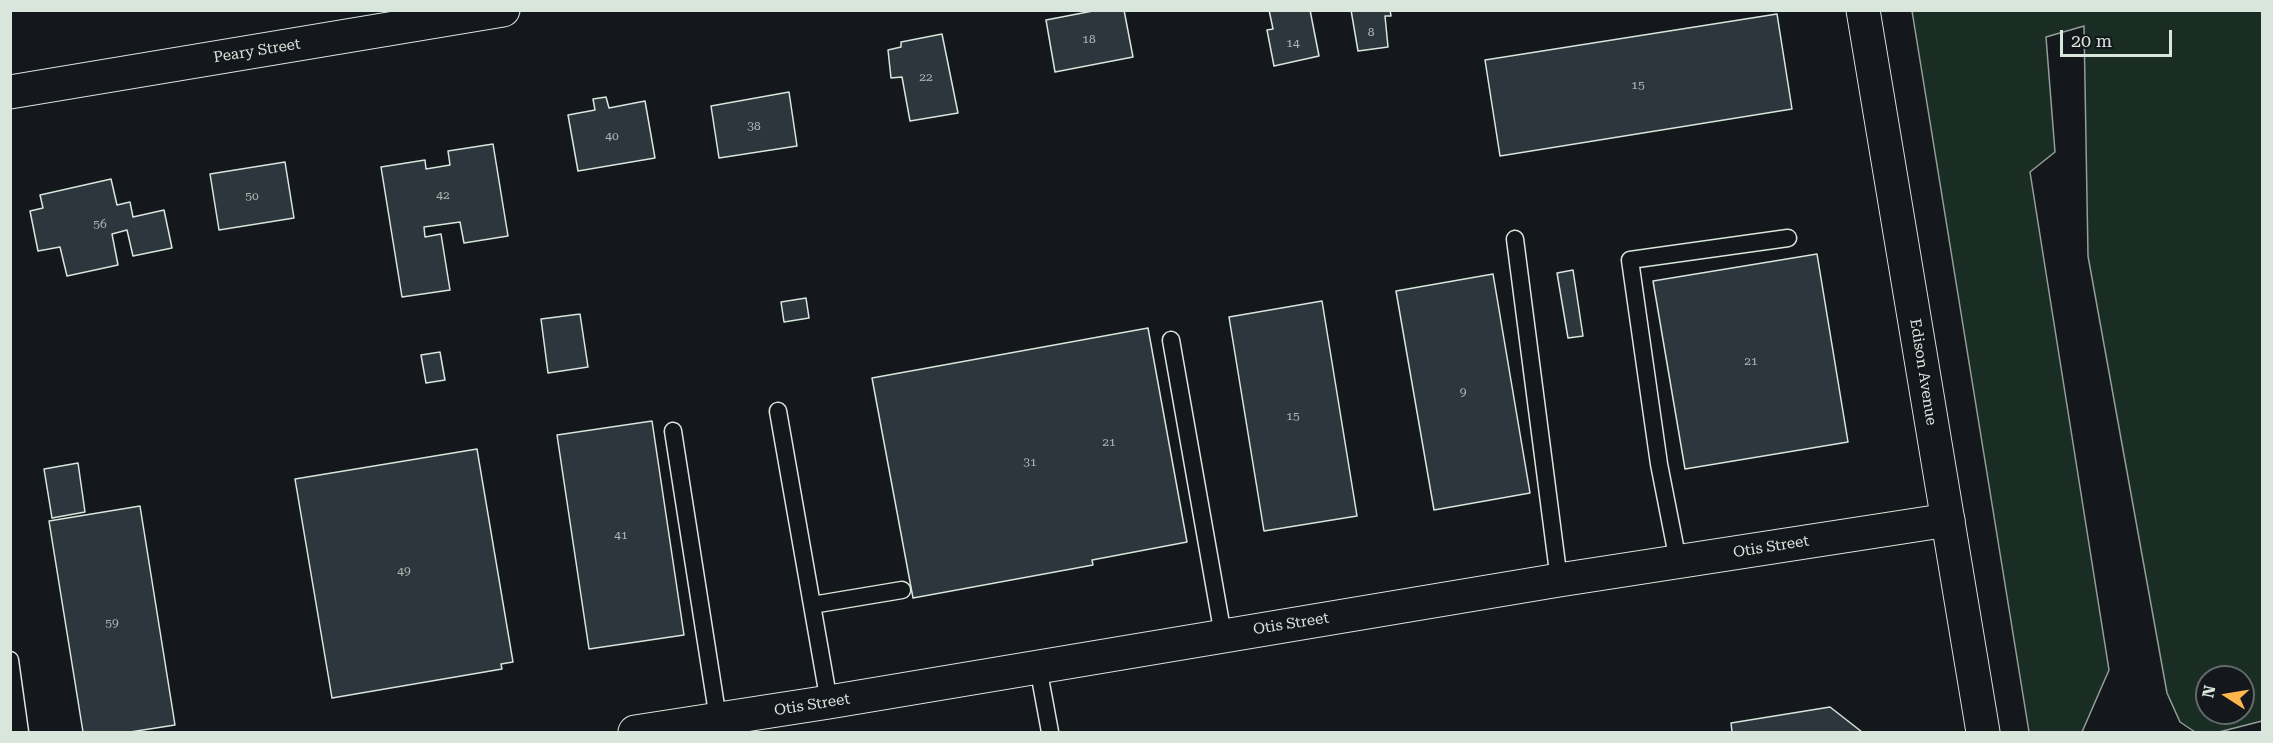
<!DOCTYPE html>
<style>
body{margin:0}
#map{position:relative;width:2273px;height:743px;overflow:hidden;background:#14181c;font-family:"Roboto Serif",serif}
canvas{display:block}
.frame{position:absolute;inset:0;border:12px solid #d8e6dc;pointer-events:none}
.north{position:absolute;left:2195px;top:665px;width:60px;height:60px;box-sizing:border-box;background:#14181c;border:2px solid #626a69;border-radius:50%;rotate:282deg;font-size:16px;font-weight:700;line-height:24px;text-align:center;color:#d8e6dc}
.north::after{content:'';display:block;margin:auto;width:21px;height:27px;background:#ffb74d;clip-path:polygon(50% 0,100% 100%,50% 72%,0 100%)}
.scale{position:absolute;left:2060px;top:30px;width:112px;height:27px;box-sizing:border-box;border:3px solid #d8e6dc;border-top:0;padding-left:8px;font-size:18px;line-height:21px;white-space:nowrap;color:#d8e6dc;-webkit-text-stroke:4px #14181c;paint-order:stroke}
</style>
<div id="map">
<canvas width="2273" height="743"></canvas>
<div class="frame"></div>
<div class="north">N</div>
<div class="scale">20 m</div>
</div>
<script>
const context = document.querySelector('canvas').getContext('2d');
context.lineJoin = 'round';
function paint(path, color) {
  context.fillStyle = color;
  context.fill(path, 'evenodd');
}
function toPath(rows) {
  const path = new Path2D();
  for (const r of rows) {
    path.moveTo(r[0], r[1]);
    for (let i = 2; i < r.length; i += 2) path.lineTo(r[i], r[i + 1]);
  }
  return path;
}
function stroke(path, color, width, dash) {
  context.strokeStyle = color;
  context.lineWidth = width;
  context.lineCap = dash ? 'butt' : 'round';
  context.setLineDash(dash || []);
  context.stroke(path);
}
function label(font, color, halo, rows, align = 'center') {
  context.font = font + ' "Roboto Serif",serif';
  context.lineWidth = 4.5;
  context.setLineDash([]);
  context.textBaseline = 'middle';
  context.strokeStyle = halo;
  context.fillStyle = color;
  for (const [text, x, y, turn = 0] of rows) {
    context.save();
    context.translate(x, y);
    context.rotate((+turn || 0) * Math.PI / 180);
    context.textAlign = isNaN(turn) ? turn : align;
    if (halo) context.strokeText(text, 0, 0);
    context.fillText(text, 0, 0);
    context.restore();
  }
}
const green = toPath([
 [1912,11,2262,11,2262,721,2219,732,2195,732,2180,722,2167,693,2088,256,2084,26,2046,37,2055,152,2030,172,2109,670,2082,732,2029,732,1912,11],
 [2207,677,2243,677,2243,713,2207,713,2207,677]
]);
paint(green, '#1a2d24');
stroke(green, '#939e99', 1.5);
const building = toPath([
 [1098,10,1124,10,1133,57,1055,72,1046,20,1098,10],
 [1269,10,1310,10,1319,56,1274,66,1267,30,1273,29,1269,10],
 [1351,10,1390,10,1391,16,1385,16,1388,47,1358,51,1351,10],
 [1777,14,1792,109,1500,156,1485,60,1777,14],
 [942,34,958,113,910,121,902,77,891,78,888,50,901,47,901,42,942,34],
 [789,92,797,146,719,158,711,106,789,92],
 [606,97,609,108,645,101,655,158,578,171,568,115,595,110,593,99,606,97],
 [493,144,508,236,464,243,460,222,424,227,425,237,441,234,450,290,402,297,381,167,425,160,426,169,450,165,448,151,493,144],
 [285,162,294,218,219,230,210,174,285,162],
 [111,179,117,205,130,202,133,217,164,210,172,248,133,256,127,230,112,234,118,265,67,276,60,247,38,251,30,211,43,208,40,195,111,179],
 [1817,254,1848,442,1685,469,1653,281,1817,254],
 [1573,270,1583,336,1568,338,1557,273,1573,270],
 [1493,274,1530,493,1434,510,1396,291,1493,274],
 [806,298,809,318,784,322,781,302,806,298],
 [1322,301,1357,516,1264,531,1229,317,1322,301],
 [580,314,588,367,548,373,541,319,580,314],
 [1148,328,1187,542,1092,560,1093,565,913,598,872,378,1148,328],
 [440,352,445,380,426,383,421,355,440,352],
 [652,421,684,635,589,649,557,435,652,421],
 [477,449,513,662,501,664,502,669,332,698,295,479,477,449],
 [78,463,85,512,52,518,44,469,78,463],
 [140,506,175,725,130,732,83,732,49,521,140,506],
 [1830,707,1862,732,1732,732,1731,723,1830,707]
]);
paint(building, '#2c363c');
stroke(building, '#d8e6dc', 1.5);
const service = toPath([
 [1515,239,1559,580],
 [1171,340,1223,635],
 [778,411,829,702],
 [673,431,718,719],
 [1678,561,1659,464,1630,260,1788,238],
 [812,605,902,590],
 [10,660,20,732],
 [1038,667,1050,732]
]);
const minor = toPath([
 [10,92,503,10],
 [635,732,829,702,1559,580,1948,520]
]);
const tertiary = toPath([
 [1863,10,1983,732]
]);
stroke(service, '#d8e6dc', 19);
stroke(minor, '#d8e6dc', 35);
stroke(tertiary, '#d8e6dc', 35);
stroke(service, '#14181c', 16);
stroke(minor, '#14181c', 33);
stroke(tertiary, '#14181c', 33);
label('12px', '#adbab4', null, [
 ["8",1371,32],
 ["18",1089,39],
 ["14",1293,43],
 ["22",926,77],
 ["15",1638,85],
 ["38",754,126],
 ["40",612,136],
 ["42",443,195],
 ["50",252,196],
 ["56",100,224],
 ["21",1751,361],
 ["9",1463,392],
 ["15",1293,416],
 ["21",1109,442],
 ["31",1030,462],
 ["41",621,535],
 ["49",404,571],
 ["59",112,623]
]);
label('15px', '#d8e6dc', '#14181c', [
 ["Peary Street",257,51,-9],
 ["Edison Avenue",1923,372,81],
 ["Otis Street",1771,547,-9],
 ["Otis Street",1291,624,-9],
 ["Otis Street",812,705,-9]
]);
</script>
